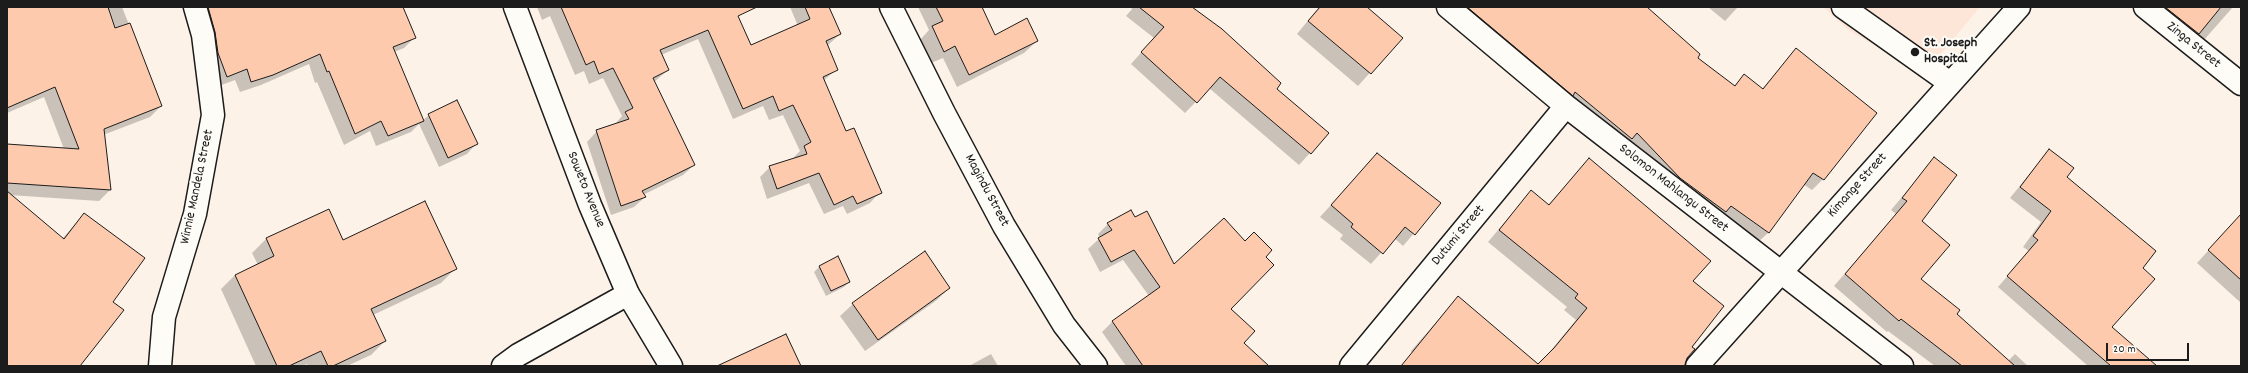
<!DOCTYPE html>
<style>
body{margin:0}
#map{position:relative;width:2248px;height:373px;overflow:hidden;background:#fdf2e8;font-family:Dekko,sans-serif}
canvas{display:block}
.frame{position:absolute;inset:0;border:8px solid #1c1c1c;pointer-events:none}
.scale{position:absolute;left:2106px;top:343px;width:83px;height:18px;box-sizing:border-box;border:2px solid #1c1c1c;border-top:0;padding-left:5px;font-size:12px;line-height:14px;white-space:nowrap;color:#1c1c1c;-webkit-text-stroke:3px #fdfcf7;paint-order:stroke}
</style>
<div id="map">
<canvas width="2248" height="373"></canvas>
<div class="frame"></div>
<div class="scale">20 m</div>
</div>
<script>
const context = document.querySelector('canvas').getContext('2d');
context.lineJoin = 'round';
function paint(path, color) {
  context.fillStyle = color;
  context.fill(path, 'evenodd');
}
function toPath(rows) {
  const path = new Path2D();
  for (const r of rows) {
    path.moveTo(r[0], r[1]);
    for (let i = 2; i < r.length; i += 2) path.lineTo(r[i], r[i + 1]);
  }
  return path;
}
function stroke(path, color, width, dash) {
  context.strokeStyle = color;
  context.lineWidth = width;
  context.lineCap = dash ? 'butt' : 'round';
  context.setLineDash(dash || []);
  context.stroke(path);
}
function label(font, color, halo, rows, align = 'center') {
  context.font = font + ' Dekko,sans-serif';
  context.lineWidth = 4;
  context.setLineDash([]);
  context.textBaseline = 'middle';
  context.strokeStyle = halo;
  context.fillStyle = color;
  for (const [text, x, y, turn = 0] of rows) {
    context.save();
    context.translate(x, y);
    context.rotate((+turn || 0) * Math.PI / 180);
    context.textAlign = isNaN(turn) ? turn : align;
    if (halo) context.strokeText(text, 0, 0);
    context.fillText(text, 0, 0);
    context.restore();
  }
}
paint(toPath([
 [1823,7,1980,7,1925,73,1851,32]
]), '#fde6d7');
paint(toPath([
 [7,7,122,7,161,106,150,117,103,135,110,190,99,201,9,195,62,239,84,214,112,302,79,366,7,366,7,145,64,149,44,97,7,113],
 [205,7,402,7,415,37,404,48,394,52,422,121,429,115,476,144,467,154,439,167,419,124,411,132,376,146,370,131,344,145,317,82,315,83,309,64,261,85,240,92,235,80,216,87],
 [537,7,732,7,750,46,798,26,790,7,828,7,840,34,827,46,837,69,823,81,846,132,880,192,870,203,847,214,843,206,824,214,809,183,767,199,760,177,770,167,795,159,794,157,800,151,783,115,769,120,763,106,733,119,698,39,661,55,668,70,654,82,694,165,683,175,643,195,645,197,634,207,611,215,587,142,597,131,616,124,616,123,622,116,603,78,589,84,584,71,575,75,550,16,542,20],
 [918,7,981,7,995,36,1037,41,1024,53,957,87,943,58,931,63,920,40,929,30],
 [1131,7,1191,7,1275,89,1327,134,1299,165,1209,88,1185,113,1131,64,1154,38,1126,16,1132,9],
 [1319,7,1365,7,1401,38,1358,86,1297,34],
 [1441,7,1649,7,1648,10,1696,58,1734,86,1744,76,1762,89,1797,49,1823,179,1812,190,1803,184,1768,233,1757,243],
 [1708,7,1738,7,1725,21],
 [2144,7,2233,7,2196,49],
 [2049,150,2066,177,2142,268,2110,327,2156,366,2088,366,1998,287,2029,251,2023,247,2041,222,2010,198],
 [1377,154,1440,203,1403,246,1394,238,1371,264,1340,239,1343,235,1320,217],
 [1589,159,1692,281,1723,306,1678,366,1401,366,1412,353,1411,351,1458,297,1538,365,1543,360,1576,320,1564,310,1567,307,1488,242,1531,191,1548,205],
 [1934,159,1921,221,1919,279,2008,361,2015,354,2028,366,1935,366,1888,331,1887,332,1834,286,1896,214,1891,210],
 [2241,219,2241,303,2197,263,2227,230],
 [1108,224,1174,266,1245,242,1264,257,1229,309,1242,343,1267,366,1126,366,1102,332,1113,321,1149,296,1123,260,1100,272,1088,249,1100,238,1098,234],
 [266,239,343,241,455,269,441,283,373,315,385,341,371,355,347,366,308,366,307,364,303,366,256,366,221,289,235,275,258,265,252,253],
 [819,267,849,282,844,287,826,296,814,272],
 [949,288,937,300,865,351,840,316,853,304],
 [991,354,998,366,969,366]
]), '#0003');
const building = toPath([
 [7,7,108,7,115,28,130,23,162,106,104,129,111,190,7,183,7,144,79,149,55,87,7,108,7,7],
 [208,7,403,7,416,38,393,47,424,121,388,136,381,121,355,134,329,71,327,72,320,54,273,75,251,82,247,69,227,77,218,53,215,32,208,7],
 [561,7,757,7,738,16,751,45,810,19,805,7,829,7,841,34,826,41,838,70,823,77,846,131,854,128,882,193,857,204,853,196,834,205,819,173,777,189,769,166,807,154,804,146,811,142,793,105,779,111,773,96,743,109,708,30,660,50,669,70,653,78,695,165,642,191,646,197,621,206,596,130,629,119,625,112,633,108,613,68,599,74,594,61,586,65,561,7],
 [936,7,982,7,995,35,1027,18,1038,41,969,75,955,46,944,52,932,26,943,21,936,7],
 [1139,7,1192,7,1222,29,1281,83,1277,89,1329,133,1311,154,1220,77,1197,103,1141,52,1164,27,1139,7],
 [1320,7,1367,7,1403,38,1371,74,1308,21,1320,7],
 [1467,7,1647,7,1700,54,1698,58,1735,86,1744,74,1763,89,1796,48,1877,113,1824,180,1813,173,1769,233,1731,206,1726,212,1680,178,1637,133,1632,139,1575,92,1573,96,1467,7],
 [2165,7,2221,7,2199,34,2165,7],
 [457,100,478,144,448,158,428,114,457,100],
 [2049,149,2074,168,2067,177,2156,251,2143,268,2155,279,2112,327,2157,366,2111,366,2007,276,2038,240,2033,236,2051,211,2020,187,2049,149],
 [1377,153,1441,203,1415,235,1405,227,1383,254,1351,227,1353,224,1331,205,1377,153],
 [1934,157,1957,175,1922,221,1950,245,1921,279,1960,310,1957,314,2015,366,1962,366,1901,319,1899,321,1845,274,1907,201,1902,198,1934,157],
 [1589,158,1711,261,1693,281,1724,306,1692,347,1695,349,1687,358,1685,366,1401,366,1458,296,1538,364,1554,348,1587,308,1575,298,1578,294,1499,230,1531,190,1549,205,1589,158],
 [7,191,64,239,84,213,145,258,113,302,124,310,80,366,7,366,7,191],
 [425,201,457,269,371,309,386,341,333,366,328,366,321,351,289,366,277,366,235,275,274,256,266,238,329,209,343,240,425,201],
 [1131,210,1135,217,1147,211,1174,264,1224,218,1245,241,1254,232,1272,250,1266,257,1274,265,1231,309,1255,331,1244,343,1269,366,1143,366,1112,321,1160,287,1134,250,1111,262,1098,238,1112,230,1107,223,1131,210],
 [2241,214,2241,280,2208,250,2241,214],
 [925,251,950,288,878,340,852,303,925,251],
 [838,256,850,282,831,291,819,266,838,256],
 [786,334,801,366,717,366,786,334]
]);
paint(building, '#fecaae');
stroke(building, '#1c1c1c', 1);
const minor = toPath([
 [891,7,944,113,1004,226,1064,325,1096,366],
 [1448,7,1566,106,1902,366],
 [1843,7,1950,83],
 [2145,7,2241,84],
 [160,366,164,317,195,214,213,115,203,35,195,7],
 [503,366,518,355,628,294],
 [1351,366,1566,106],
 [1697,366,2019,7]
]);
const tertiary = toPath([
 [515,7,590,205,628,294,671,366]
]);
stroke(minor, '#1c1c1c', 25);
stroke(tertiary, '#1c1c1c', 25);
stroke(minor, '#fdfcf7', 22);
stroke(tertiary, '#fdfcf7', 22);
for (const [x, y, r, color] of [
 [1915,52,5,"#1c1c1c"]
]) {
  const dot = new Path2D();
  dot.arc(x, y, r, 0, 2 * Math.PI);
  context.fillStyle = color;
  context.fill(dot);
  stroke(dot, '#fdfcf7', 1.5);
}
label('bold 14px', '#1c1c1c', '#fdfcf7', [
 ["St. Joseph",1924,44],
 ["Hospital",1924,60]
], 'left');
label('14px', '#1c1c1c', '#fdfcf7', [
 ["Zinga Street",2193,46,39],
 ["Kimange Street",1858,186,-48],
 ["Winnie Mandela Street",198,187,-78],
 ["Solomon Mahlangu Street",1673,189,38],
 ["Soweto Avenue",585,190,68],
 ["Magindu Street",986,191,62],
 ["Dutumi Street",1459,236,-50]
]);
</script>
